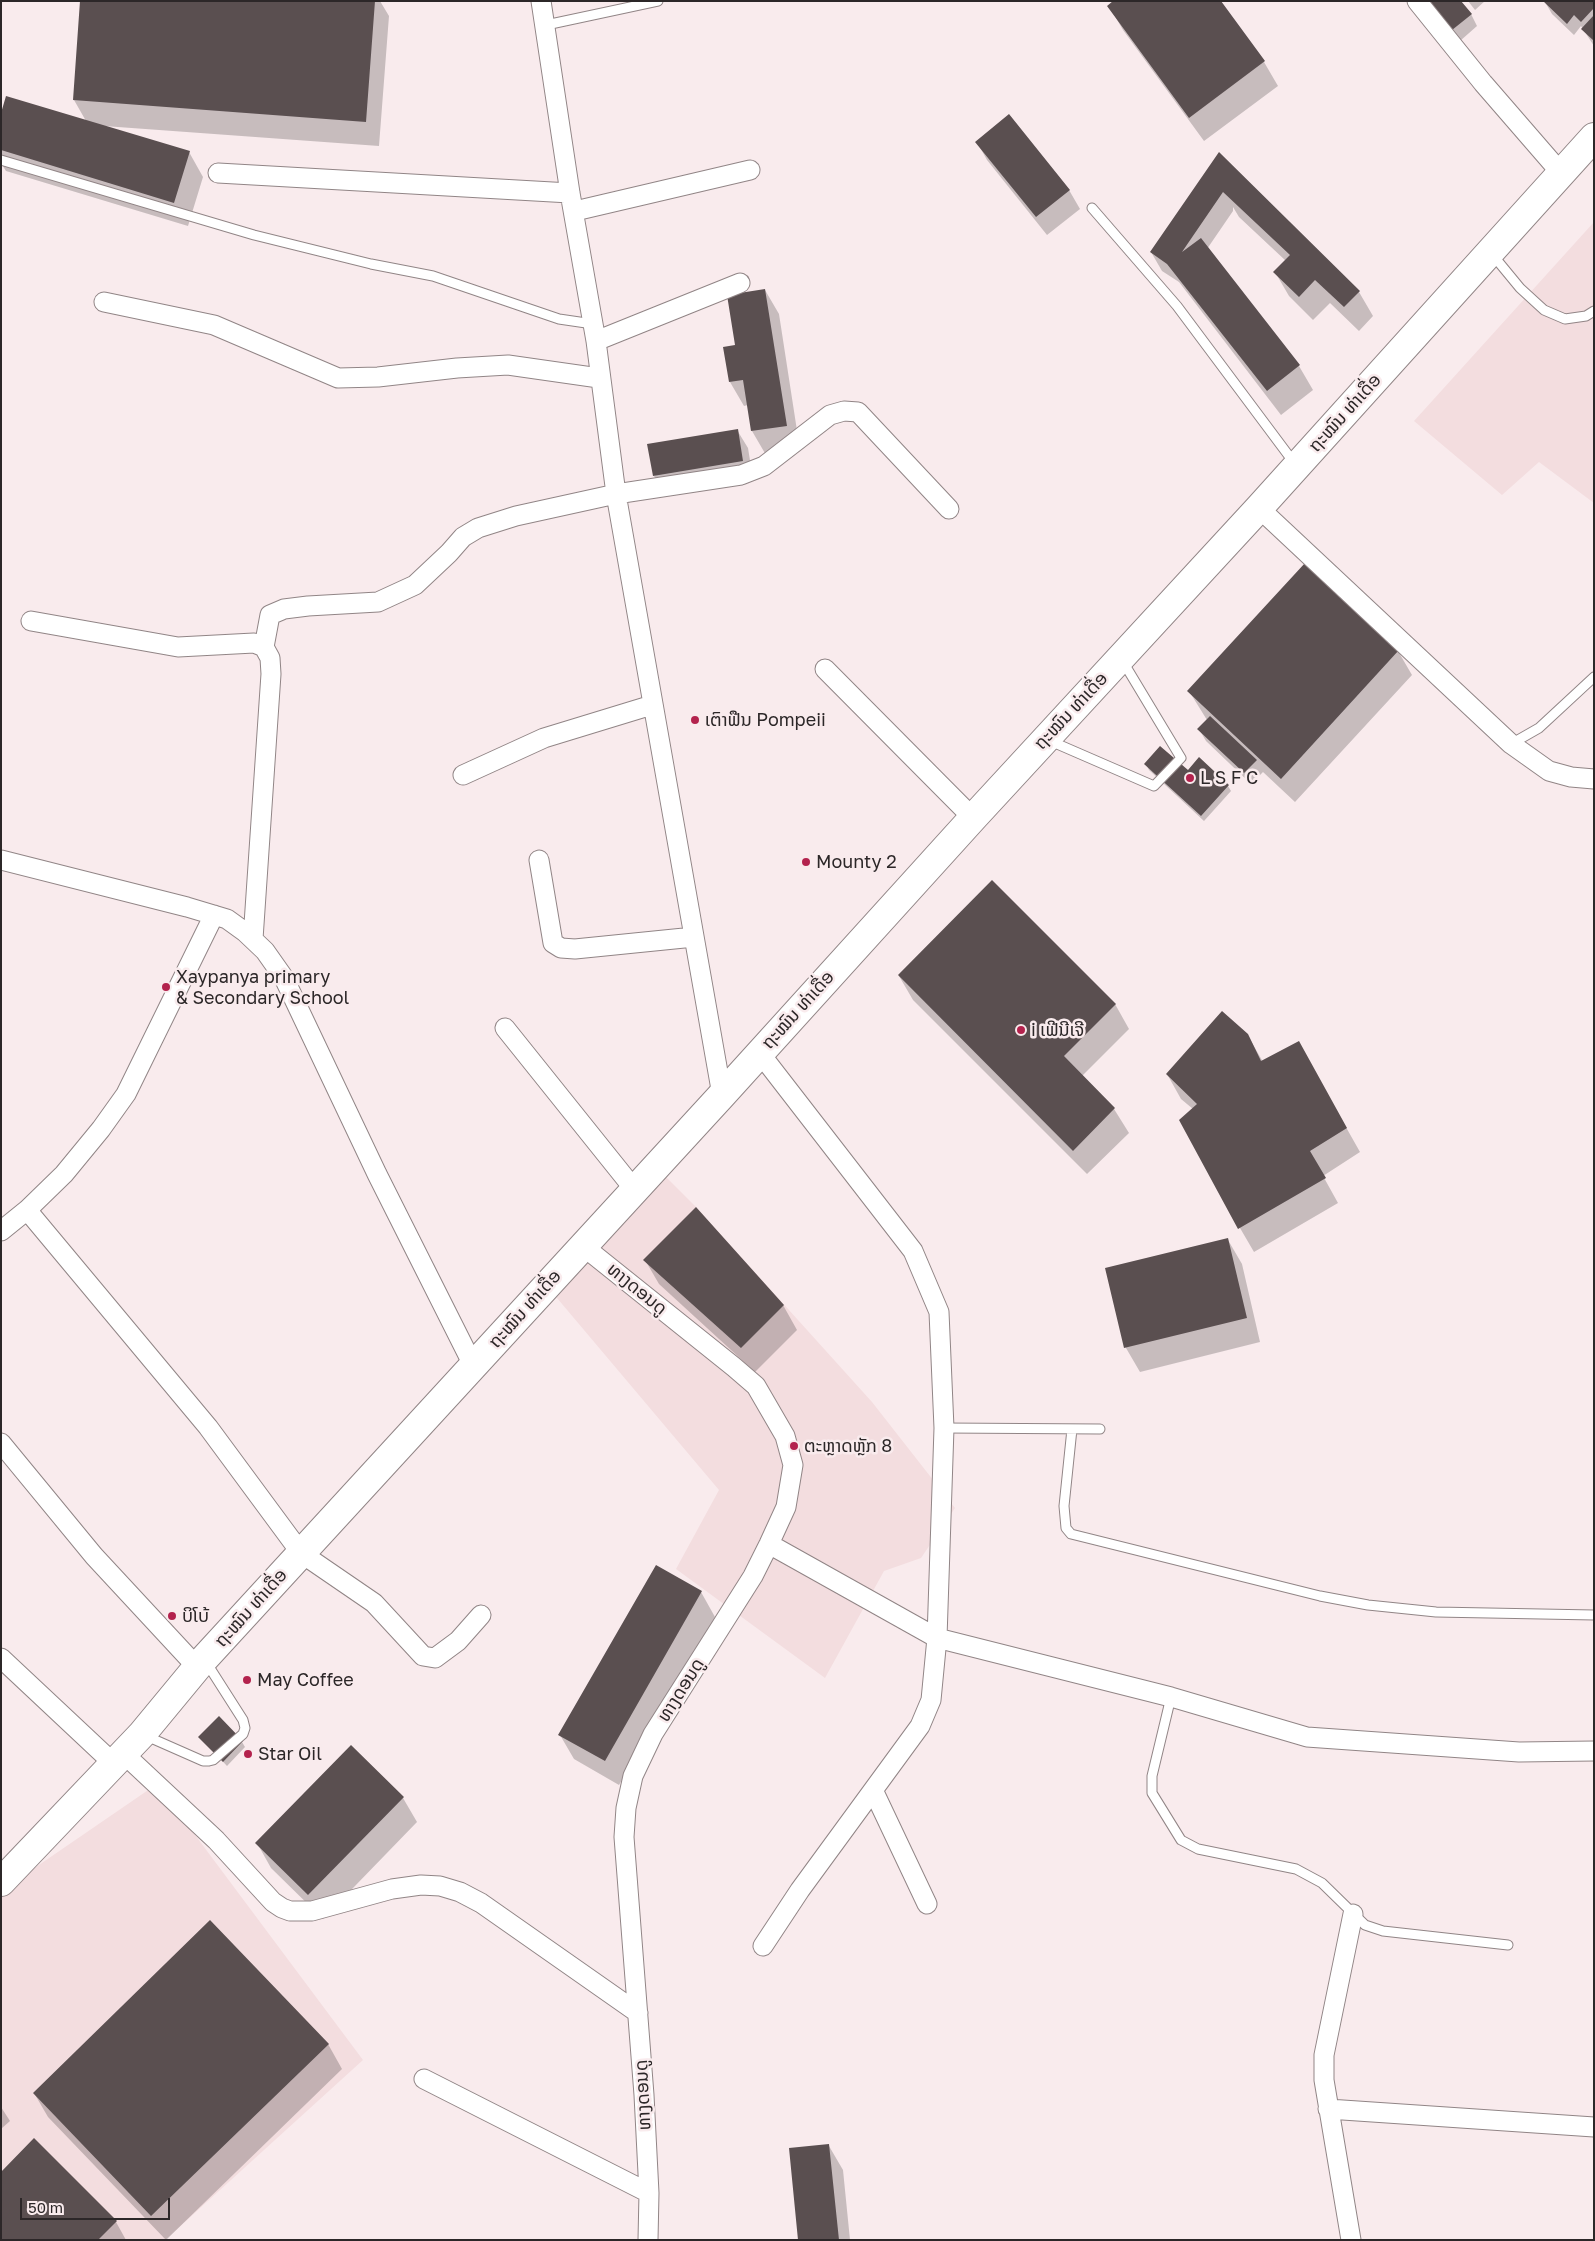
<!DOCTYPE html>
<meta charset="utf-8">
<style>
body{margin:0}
#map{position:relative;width:1595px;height:2241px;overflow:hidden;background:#f9ebed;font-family:"Golos Text",sans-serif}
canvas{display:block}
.frame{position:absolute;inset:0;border:2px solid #2c2728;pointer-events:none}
.scale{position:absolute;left:20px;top:2198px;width:150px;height:22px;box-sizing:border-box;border:2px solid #2c2728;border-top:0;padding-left:6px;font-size:15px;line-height:18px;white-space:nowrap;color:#2c2728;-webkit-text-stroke:4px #f9ebed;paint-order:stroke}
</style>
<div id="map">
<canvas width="1595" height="2241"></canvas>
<div class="frame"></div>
<div class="scale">50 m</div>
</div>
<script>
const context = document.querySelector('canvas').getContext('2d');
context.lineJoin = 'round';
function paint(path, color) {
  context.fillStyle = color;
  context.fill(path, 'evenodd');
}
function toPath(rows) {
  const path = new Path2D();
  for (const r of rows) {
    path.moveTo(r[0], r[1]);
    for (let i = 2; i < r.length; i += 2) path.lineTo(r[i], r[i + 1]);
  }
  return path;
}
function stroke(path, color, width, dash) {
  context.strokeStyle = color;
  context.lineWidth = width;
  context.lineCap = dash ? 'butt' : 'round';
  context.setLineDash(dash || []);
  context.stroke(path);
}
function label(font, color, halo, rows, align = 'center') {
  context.font = font + ' "Golos Text","Noto Sans Lao",sans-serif';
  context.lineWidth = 5;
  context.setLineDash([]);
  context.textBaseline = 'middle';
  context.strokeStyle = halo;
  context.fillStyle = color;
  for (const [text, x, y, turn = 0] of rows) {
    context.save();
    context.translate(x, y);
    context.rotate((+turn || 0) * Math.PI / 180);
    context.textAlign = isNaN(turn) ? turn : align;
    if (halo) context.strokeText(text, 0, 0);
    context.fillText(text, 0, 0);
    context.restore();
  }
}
paint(toPath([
 [1594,222,1594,503,1539,462,1502,495,1414,421],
 [655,1166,696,1207,872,1402,955,1508,921,1558,884,1571,825,1678,676,1569,719,1490,546,1285],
 [157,1784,363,2060,165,2240,1,2240,1,1891]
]), '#f3dddf');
paint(toPath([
 [81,1,380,1,389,16,379,146,104,126,189,152,203,177,188,226,6,171,1,163,1,117,86,121,74,100],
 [1219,1,1264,62,1278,86,1204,141,1123,30,1109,6],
 [1468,1,1485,1,1475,10],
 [1594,1,1594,46,1581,26,1574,35,1552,14,1545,2],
 [1437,14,1471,14,1477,26,1460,41],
 [977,142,1069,190,1080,209,1047,235,987,160],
 [1219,154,1359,292,1373,316,1359,331,1330,303,1313,320,1289,296,1275,272,1286,261,1239,217,1233,207,1233,211,1207,249,1299,366,1313,390,1281,415,1179,282,1162,271,1151,252],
 [765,290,779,314,800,450,766,455,752,431,748,405,744,406,730,382,736,346],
 [737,430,748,448,753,479,664,494,654,476],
 [1398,651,1412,675,1295,802,1263,772,1251,784,1206,741,1199,729,1207,720,1189,691],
 [1146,764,1188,772,1228,786,1231,791,1204,821,1149,770],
 [899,976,1115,1004,1129,1029,1082,1076,1114,1109,1129,1133,1087,1174,913,1000],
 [1247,1034,1263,1062,1312,1067,1360,1152,1323,1176,1338,1203,1254,1252,1240,1228,1193,1109,1181,1099,1167,1074],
 [1228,1240,1242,1264,1260,1342,1140,1372,1126,1348,1107,1269],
 [645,1260,783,1305,797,1330,755,1372,659,1284],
 [701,1592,715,1617,619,1785,574,1759,560,1735],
 [200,1737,242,1742,245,1747,227,1766],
 [403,1798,417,1822,323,1919,271,1868,257,1843],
 [328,2044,342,2069,166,2240,48,2117,34,2093],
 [1,2107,10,2121,1,2129],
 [829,2146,843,2170,850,2240,799,2240],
 [116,2222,126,2240,1,2240]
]), '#0003');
paint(toPath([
 [80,1,375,1,366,122,73,100],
 [1113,1,1221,1,1265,61,1189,118,1107,6],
 [1430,1,1461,1,1472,14,1452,30,1429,2],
 [1543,1,1594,1,1594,8,1581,22,1574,15,1567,24],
 [1594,15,1594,41,1581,29],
 [6,96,190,151,174,203,1,150,1,113],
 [1009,114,1070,190,1036,217,975,142],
 [1219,152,1360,291,1344,307,1315,280,1299,297,1273,272,1290,255,1223,192,1182,252,1201,238,1300,365,1267,391,1167,264,1150,252],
 [765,289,787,426,751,431,743,380,729,382,723,347,735,345,727,295],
 [738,429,743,461,653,476,647,444],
 [1305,563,1399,650,1281,779,1187,691],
 [1210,716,1257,760,1244,773,1197,729],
 [1160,746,1188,770,1199,757,1229,785,1201,816,1144,764],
 [992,880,1116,1004,1064,1056,1115,1108,1073,1151,898,975],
 [1222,1011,1248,1034,1261,1061,1299,1041,1347,1128,1310,1151,1326,1178,1238,1229,1179,1120,1197,1104,1166,1074],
 [696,1207,784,1305,741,1348,643,1260],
 [1228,1238,1247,1318,1124,1348,1105,1268],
 [656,1565,702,1591,605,1761,558,1735],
 [219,1716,243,1741,223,1762,198,1737],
 [351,1745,404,1797,308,1895,255,1843],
 [210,1920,329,2044,151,2216,33,2093],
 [34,2138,117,2221,98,2240,1,2240,1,2172],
 [829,2144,839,2240,798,2240,789,2148]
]), '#5a4f50');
const lane = toPath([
 [546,25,658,1],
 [1,160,254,235,371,264,433,276,559,319,593,324],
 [1092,208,1177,306,1295,464],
 [1492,254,1520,288,1544,310,1565,319,1586,316,1594,311],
 [1048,740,1154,786,1181,758,1122,660],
 [1511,744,1539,728,1594,677],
 [944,1428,1100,1429],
 [1072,1429,1064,1506,1066,1528,1071,1534,1320,1596,1368,1605,1436,1612,1594,1615],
 [1171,1697,1152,1776,1152,1793,1181,1840,1198,1849,1296,1869,1322,1883,1365,1925,1383,1931,1508,1945],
 [144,1735,203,1761,209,1761,213,1760,243,1734,245,1728,243,1720,206,1662]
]);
const street = toPath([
 [541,1,570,193,596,341,616,494,722,1095],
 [1417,1,1483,83,1561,173],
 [218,173,570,193],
 [575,211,750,170],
 [104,302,214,325,338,378,378,377,457,368,508,365,599,378],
 [596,341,740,283],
 [1259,508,1511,744,1549,771,1571,777,1594,779],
 [31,621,178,647,254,643,264,647],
 [825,669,973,818],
 [463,775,544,738,652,705],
 [1,860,187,907,227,919,245,932,265,951,284,978,377,1174,473,1365],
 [539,860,553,943,561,948,575,949,694,937],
 [253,939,271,674,270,658,264,647,270,615,284,609,308,606,378,602,415,585,449,553,463,537,478,528,516,516,616,494,741,475,764,466,830,415,844,411,858,412,949,509],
 [505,1028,634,1189],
 [759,1052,913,1251,939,1312,944,1428,937,1638,931,1700,920,1726,800,1890,763,1946],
 [27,1210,208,1427,301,1553,374,1603,423,1656,435,1658,458,1641,481,1615],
 [1,1231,27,1210,64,1174,101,1129,126,1094,214,915],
 [583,1246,734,1367,756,1386,785,1436,793,1465,786,1507,769,1544,753,1576,653,1734,633,1776,626,1808,624,1837,644,2095,649,2193,648,2240],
 [1,1443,94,1556,197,1667],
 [769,1544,937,1638,1171,1697,1307,1737,1519,1752,1594,1751],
 [1,1658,113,1763],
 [123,1753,216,1840,273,1902,282,1908,290,1911,312,1911,392,1889,421,1885,440,1886,460,1892,481,1903,638,2013],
 [874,1792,927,1904],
 [424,2079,649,2193],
 [1328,2109,1594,2127],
 [1351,2240,1324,2080,1324,2055,1353,1914]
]);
const primary = toPath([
 [1,1882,142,1734,204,1659,722,1095,973,818,1259,508,1594,137]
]);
stroke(lane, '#918586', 11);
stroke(street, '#918586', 21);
stroke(primary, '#918586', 30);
stroke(lane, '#fff', 9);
stroke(street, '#fff', 19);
stroke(primary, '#fff', 28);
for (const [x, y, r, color] of [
 [695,720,5,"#b3224d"],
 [1190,778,5,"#b3224d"],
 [806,862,5,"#b3224d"],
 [166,987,5,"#b3224d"],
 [1021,1030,5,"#b3224d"],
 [794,1446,5,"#b3224d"],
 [172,1616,5,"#b3224d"],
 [247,1680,5,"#b3224d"],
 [248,1754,5,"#b3224d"]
]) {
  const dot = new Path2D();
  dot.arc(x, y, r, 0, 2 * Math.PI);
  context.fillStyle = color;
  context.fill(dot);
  stroke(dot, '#f9ebed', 2);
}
label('18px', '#2c2728', '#f9ebed', [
 ["ຖະໝົນ ທ່າເດື່ອ",1345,413,-48],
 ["ຖະໝົນ ທ່າເດື່ອ",1071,711,-47],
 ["ຖະໝົນ ທ່າເດື່ອ",798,1010,-48],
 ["ທາງດອນດູ",637,1289,39],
 ["ຖະໝົນ ທ່າເດື່ອ",525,1309,-48],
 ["ຖະໝົນ ທ່າເດື່ອ",251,1608,-48],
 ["ທາງດອນດູ",681,1690,-58],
 ["ທາງດອນດູ",643,2095,-93]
]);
label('18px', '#2c2728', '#f9ebed', [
 ["ເຕົາຟືນ Pompeii",705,720],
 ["L S F C",1200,778],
 ["Mounty 2",816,862],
 ["Xaypanya primary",176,977],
 ["& Secondary School",176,998],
 ["i ເຟີນີເຈີ",1031,1030],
 ["ຕະຫຼາດຫຼັກ 8",804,1446],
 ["ບິໂບ້",182,1616],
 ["May Coffee",257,1680],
 ["Star Oil",258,1754]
], 'left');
</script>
